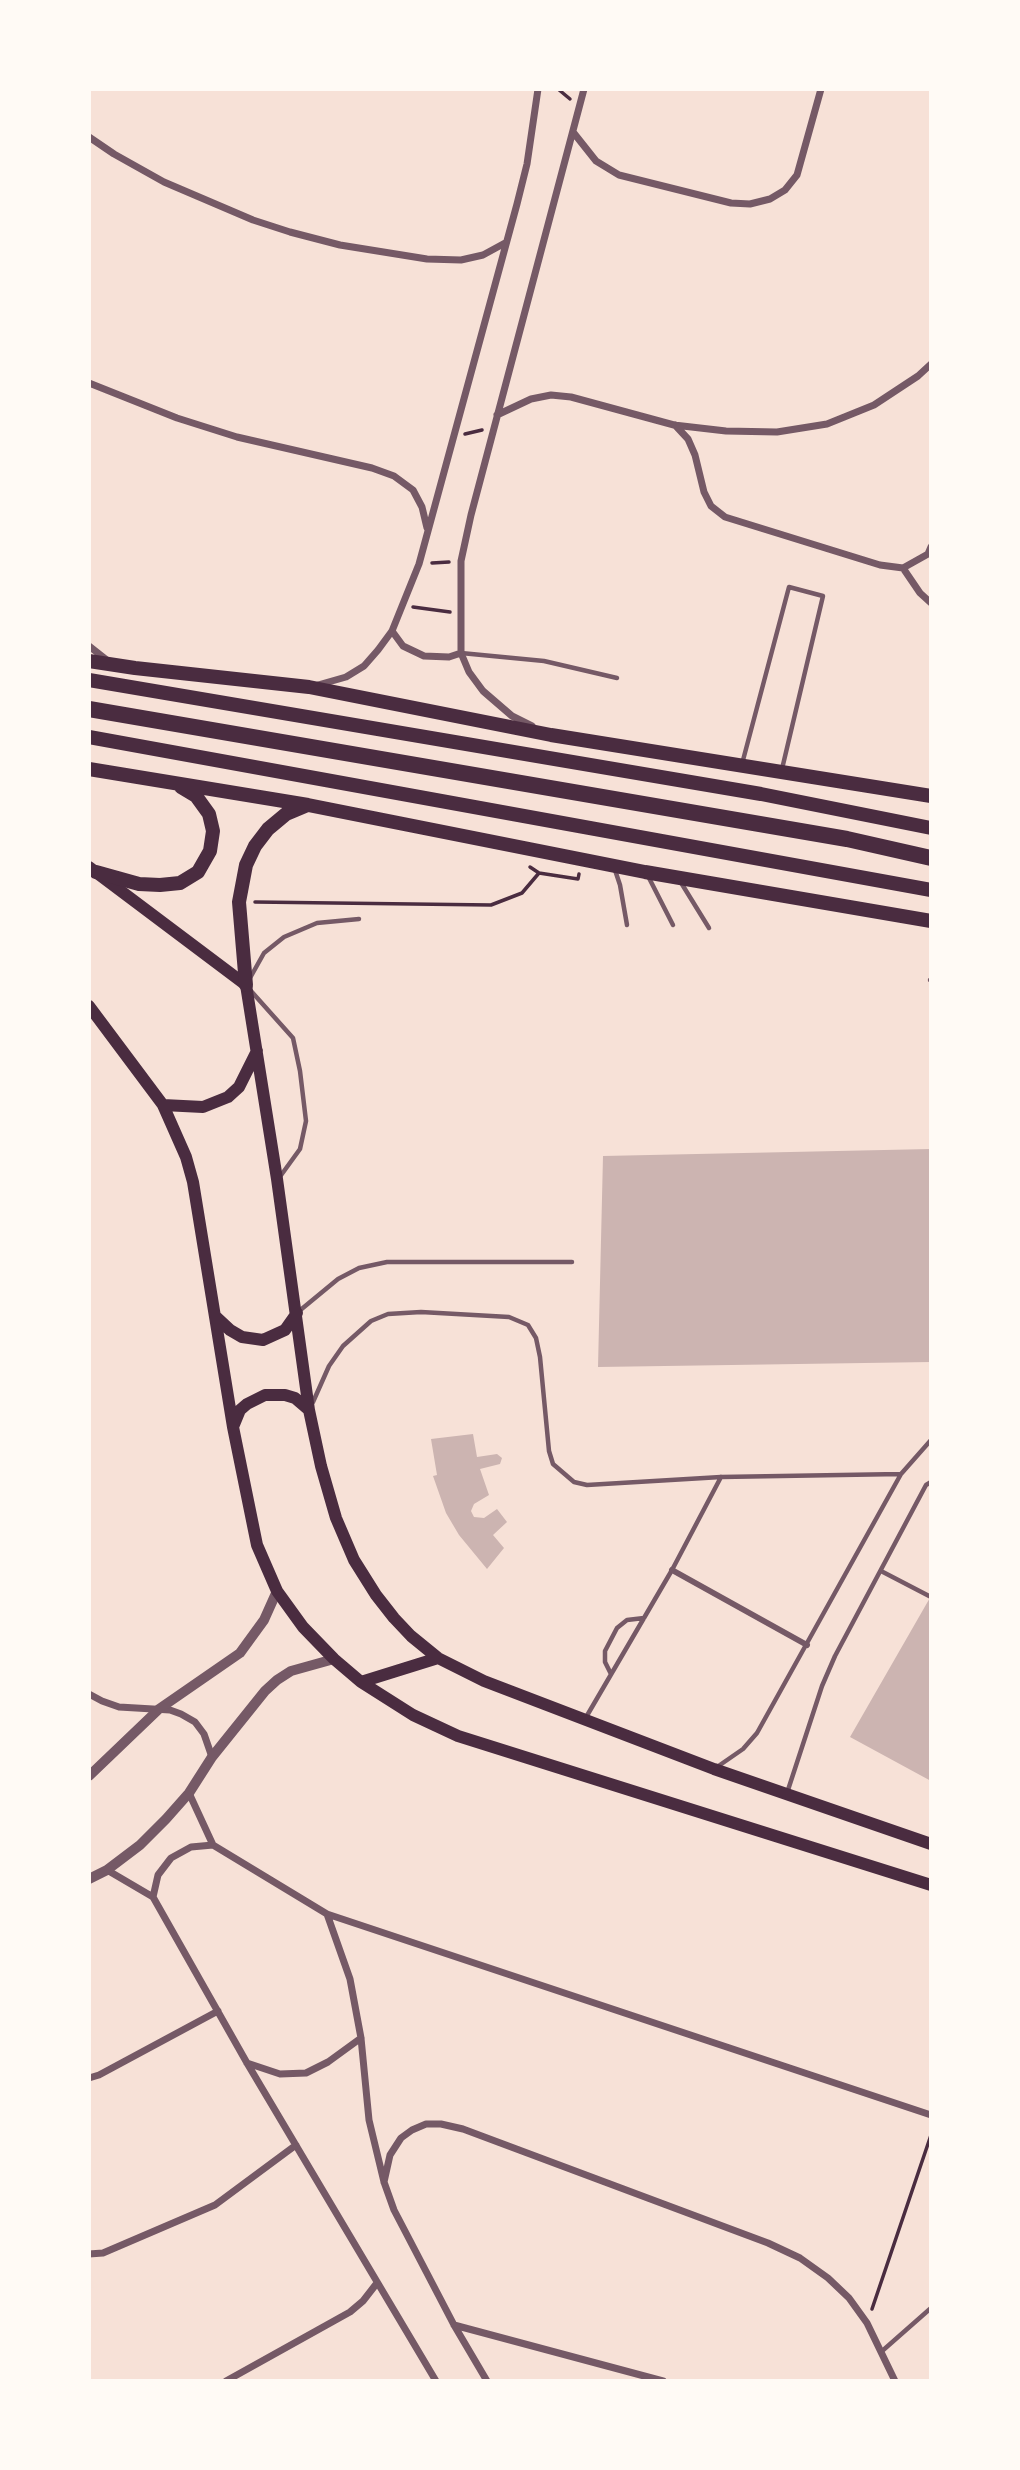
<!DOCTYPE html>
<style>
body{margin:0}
#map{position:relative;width:1020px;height:2470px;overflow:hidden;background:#f7e1d7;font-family:"Open Sans",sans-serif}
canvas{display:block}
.frame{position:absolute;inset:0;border:91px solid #fffaf5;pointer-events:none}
</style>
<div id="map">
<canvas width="1020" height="2470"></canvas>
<div class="frame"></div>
</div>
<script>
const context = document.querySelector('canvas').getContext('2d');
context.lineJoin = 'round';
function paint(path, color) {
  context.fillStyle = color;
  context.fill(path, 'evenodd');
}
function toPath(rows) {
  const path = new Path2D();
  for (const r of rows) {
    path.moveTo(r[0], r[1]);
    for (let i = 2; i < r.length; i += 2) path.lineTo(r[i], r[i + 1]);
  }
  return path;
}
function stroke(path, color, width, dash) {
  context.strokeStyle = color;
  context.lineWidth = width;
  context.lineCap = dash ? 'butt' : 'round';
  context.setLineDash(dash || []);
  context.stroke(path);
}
paint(toPath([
 [931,1149,931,1362,598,1367,603,1156],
 [473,1434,477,1457,497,1454,502,1458,500,1464,480,1469,489,1495,474,1504,471,1511,474,1517,484,1518,497,1509,507,1522,493,1535,504,1548,487,1569,459,1535,446,1513,433,1476,437,1475,431,1439],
 [931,1596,931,1781,850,1737]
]), '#ccb4b1');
stroke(toPath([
 [558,89,570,99],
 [465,434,482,430],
 [432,563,449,562],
 [413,607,450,612],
 [530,867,539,873,578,879,579,874],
 [255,902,491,905,522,893,539,873],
 [872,2309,931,2135]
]), '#4a2c40', 3.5);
stroke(toPath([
 [461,653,544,661,617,678],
 [742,764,789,587,823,596,782,769],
 [615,870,620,885,627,925],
 [648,876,673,925],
 [680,881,709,928],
 [250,978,264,953,284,937,317,923,359,919],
 [930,980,931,980],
 [251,991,293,1038,300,1071,306,1121,300,1149,279,1178],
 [298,1312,338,1279,359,1268,387,1262,572,1262],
 [313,1402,329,1366,343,1346,371,1321,388,1314,421,1312,509,1317,528,1325,536,1338,540,1357,549,1451,553,1464,574,1482,587,1485,721,1477,901,1474],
 [881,1571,931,1597],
 [611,1674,605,1662,605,1651,617,1628,627,1620,644,1618],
 [585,1719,672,1570,721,1477],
 [717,1767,743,1749,757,1733,901,1474,931,1440],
 [787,1793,822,1686,835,1656,926,1485,931,1482],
 [881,2352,931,2308]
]), '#755966', 4.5);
stroke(toPath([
 [672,1570,807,1645]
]), '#755966', 6);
stroke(toPath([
 [573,132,596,161,619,175,731,203,750,204,770,199,785,190,797,175,821,89],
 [89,137,114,154,164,182,253,220,290,232,340,245,427,259,461,260,483,255,505,243],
 [89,383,177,418,237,437,372,468,394,476,413,490,422,507,427,528],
 [497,415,531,399,551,395,571,397,674,425,726,431,777,432,827,424,874,405,918,376,931,364],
 [675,425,688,439,695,455,704,492,711,506,725,517,880,565,903,568,928,554,931,547],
 [903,568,920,593,931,603],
 [392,631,403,646,424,656,449,657,461,653],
 [89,646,108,661],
 [318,685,346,677,364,666,378,650,392,631,419,564,517,204,527,164,538,89],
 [532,726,512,716,483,691,469,672,461,653,461,561,471,515,584,89],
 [89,1694,102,1701,119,1707,170,1710,181,1714,195,1722,204,1734,212,1757],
 [189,1793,213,1845,327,1914,931,2115],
 [107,1870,153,1897,247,2063,436,2381],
 [153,1897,158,1875,171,1858,191,1847,213,1845],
 [327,1914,350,1979,361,2038,369,2120,384,2182,394,2210,454,2325,487,2381],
 [247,2063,280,2074,306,2073,328,2062,361,2038],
 [89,2078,99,2075,218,2011],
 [384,2182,390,2155,401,2138,412,2130,426,2124,441,2124,463,2129,768,2243,800,2258,828,2278,849,2298,867,2323,895,2381],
 [89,2254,103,2253,215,2205,296,2145],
 [454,2325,663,2381],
 [226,2381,350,2312,363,2301,377,2283]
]), '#755966', 7);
stroke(toPath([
 [89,1776,159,1709,240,1653,264,1620,277,1591],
 [89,1879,107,1870,140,1845,166,1819,189,1793,212,1757,265,1691,277,1680,291,1671,334,1659]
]), '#755966', 10);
stroke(toPath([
 [89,867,246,985,277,1179,309,1410,321,1466,336,1518,354,1560,376,1595,394,1618,411,1636,438,1658,484,1681,714,1769,931,1844],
 [89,1006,163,1105,186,1157,193,1182,233,1427,257,1545,277,1591,303,1627,334,1659,361,1682,413,1715,458,1736,931,1885],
 [163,1105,203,1107,228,1097,239,1087,257,1051],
 [215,1316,230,1330,242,1337,263,1340,285,1330,297,1313],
 [233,1427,240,1410,247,1404,265,1395,285,1395,295,1398,309,1410],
 [361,1682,438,1658]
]), '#4a2c40', 12);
stroke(toPath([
 [89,661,135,668,309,687,551,735,931,796],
 [89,769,308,805,645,872,931,921],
 [96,872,139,884,160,885,180,883,198,872,210,851,213,831,209,814,196,796,181,787],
 [246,985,239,902,246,865,255,846,268,829,286,814,305,806]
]), '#4a2c40', 14);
stroke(toPath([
 [89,680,761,794,931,828],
 [89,737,931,890]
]), '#4a2c40', 14);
stroke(toPath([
 [89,709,847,839,931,858]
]), '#4a2c40', 16);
</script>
